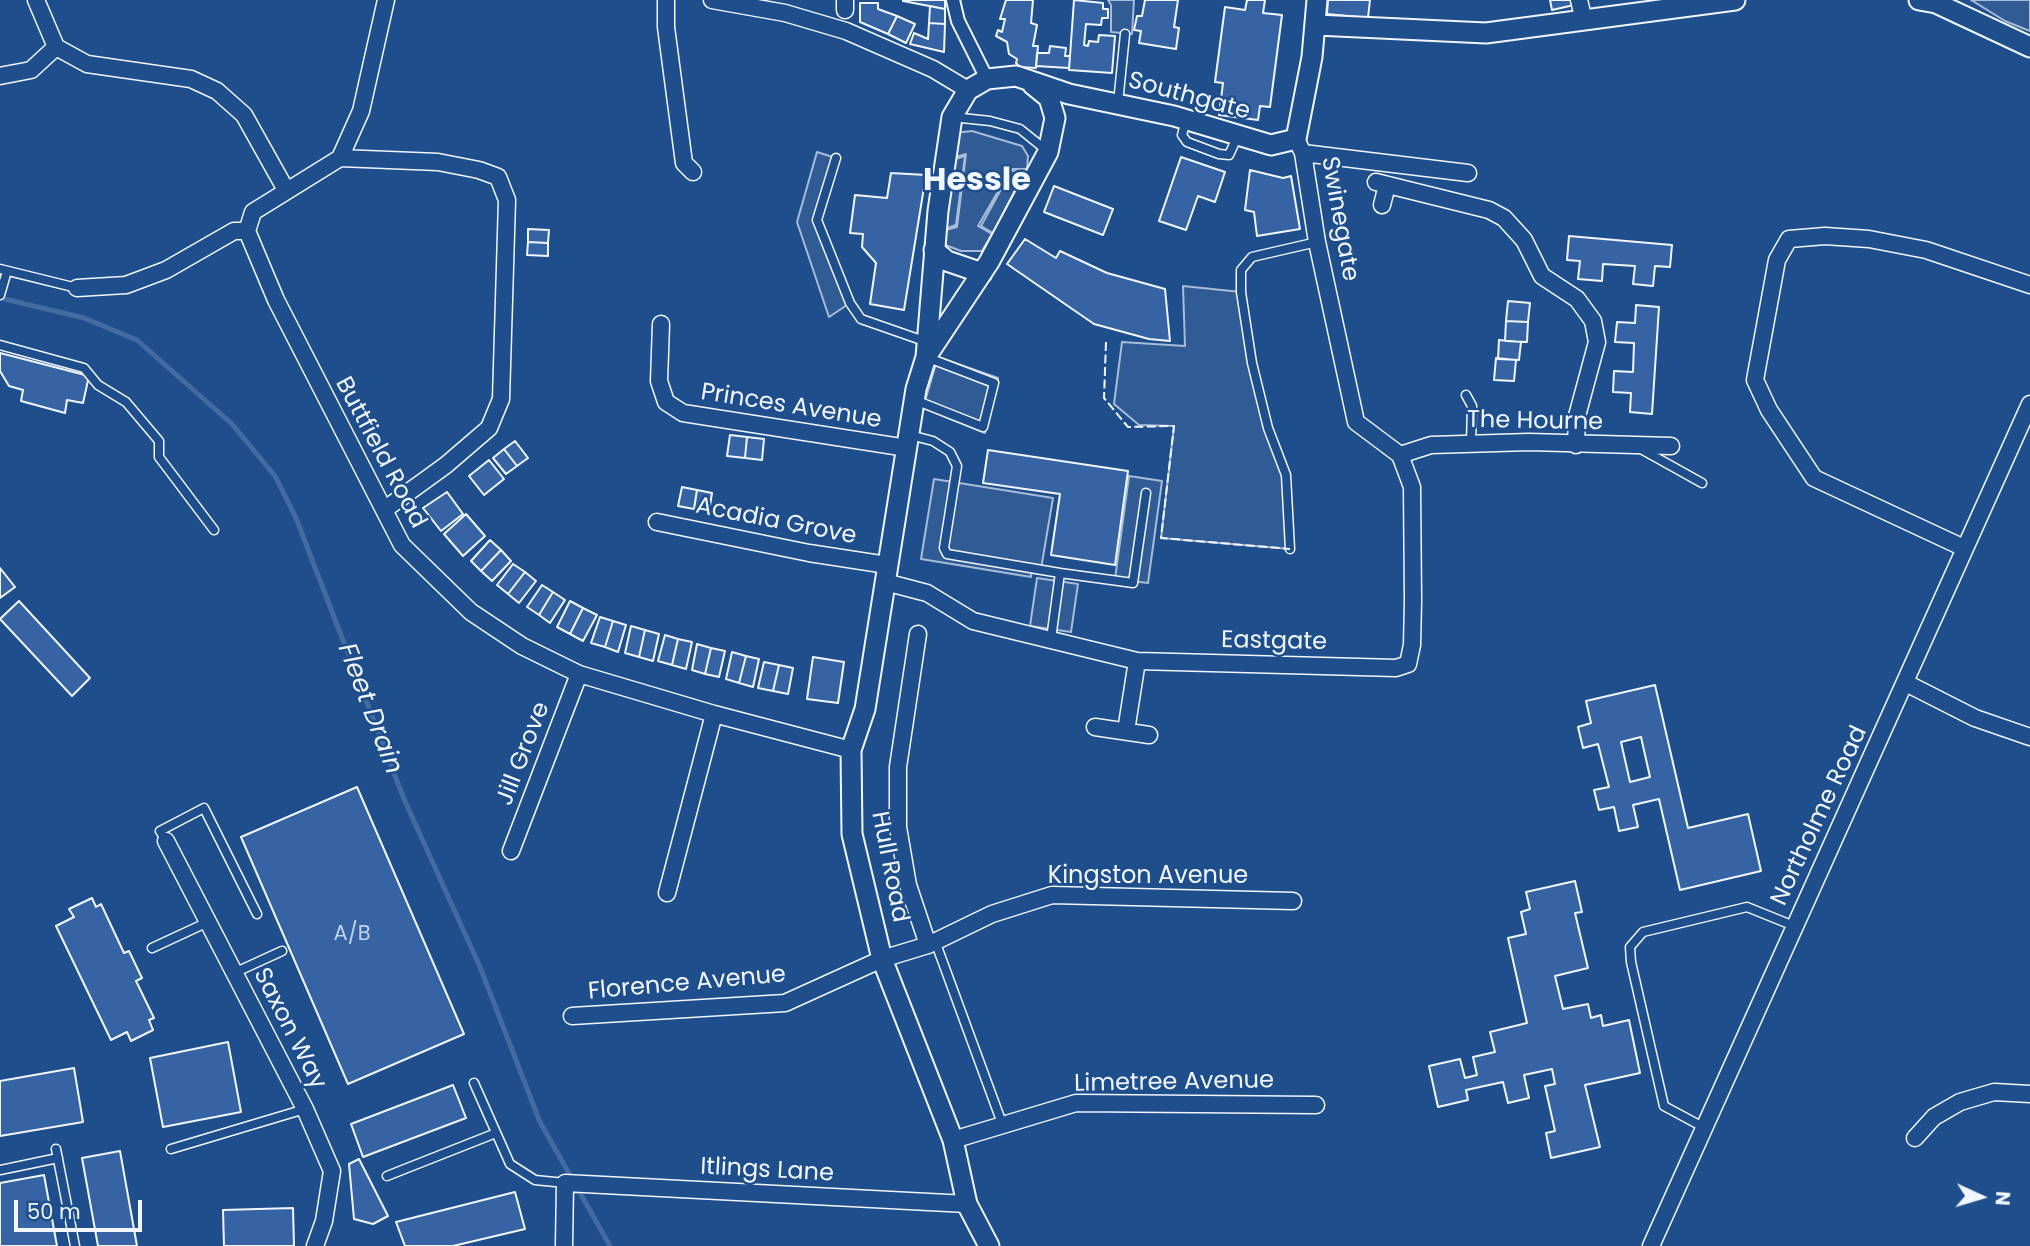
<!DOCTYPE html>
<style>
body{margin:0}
#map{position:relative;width:2030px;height:1246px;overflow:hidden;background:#1f4e8c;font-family:Poppins,sans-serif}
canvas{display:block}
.north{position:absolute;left:1946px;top:1162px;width:70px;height:70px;-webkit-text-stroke:5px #1f4e8c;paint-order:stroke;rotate:94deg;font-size:19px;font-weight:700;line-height:28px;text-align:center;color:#f2f6ff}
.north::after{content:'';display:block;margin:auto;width:24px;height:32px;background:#f2f6ff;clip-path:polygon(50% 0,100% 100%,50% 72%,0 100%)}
.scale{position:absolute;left:14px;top:1200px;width:128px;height:32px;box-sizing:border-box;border:4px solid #f2f6ff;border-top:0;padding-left:9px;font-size:21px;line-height:24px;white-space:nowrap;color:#f2f6ff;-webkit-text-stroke:5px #1f4e8c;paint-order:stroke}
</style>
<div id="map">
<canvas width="2030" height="1246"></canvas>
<div class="north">N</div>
<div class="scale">50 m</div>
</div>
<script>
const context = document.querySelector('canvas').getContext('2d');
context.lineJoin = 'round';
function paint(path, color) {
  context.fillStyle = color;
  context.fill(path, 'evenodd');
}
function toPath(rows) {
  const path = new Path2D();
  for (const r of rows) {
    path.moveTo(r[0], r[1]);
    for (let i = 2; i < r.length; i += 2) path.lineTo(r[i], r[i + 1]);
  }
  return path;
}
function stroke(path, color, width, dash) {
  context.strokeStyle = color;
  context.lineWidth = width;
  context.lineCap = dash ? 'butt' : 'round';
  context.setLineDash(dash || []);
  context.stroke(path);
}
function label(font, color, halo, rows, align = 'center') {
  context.font = font + ' Poppins,sans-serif';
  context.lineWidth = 5;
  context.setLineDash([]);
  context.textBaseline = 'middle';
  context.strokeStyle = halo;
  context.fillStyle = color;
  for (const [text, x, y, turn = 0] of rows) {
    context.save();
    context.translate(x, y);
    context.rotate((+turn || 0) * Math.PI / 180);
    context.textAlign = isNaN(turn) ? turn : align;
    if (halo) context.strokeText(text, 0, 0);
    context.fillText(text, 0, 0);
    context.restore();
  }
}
const built = toPath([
 [1108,0,1134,0,1132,34,1111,32,1111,5,1108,0],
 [1971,0,2030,0,2030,31,2005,21,1971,0],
 [972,131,1022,146,1028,156,1027,169,1011,169,978,226,992,234,982,251,961,251,943,244,942,231,957,227,966,154,949,159,954,133,972,131],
 [817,152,836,158,817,220,850,303,829,317,797,222,817,152],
 [965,156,956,225,941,230,949,161,965,156],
 [1011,171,1025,171,993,233,981,226,1011,171],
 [1183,286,1241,292,1252,363,1286,475,1290,549,1161,538,1174,426,1139,425,1114,404,1122,342,1185,346,1183,286],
 [938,357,998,378,985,433,923,408,938,357],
 [1129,476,1162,481,1148,583,1115,579,1129,476],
 [934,479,1053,498,1041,569,1032,567,1031,577,921,559,934,479],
 [1037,578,1078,584,1071,632,1030,626,1037,578]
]);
paint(built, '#305b95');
stroke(built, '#a8bbd7', 2);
stroke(toPath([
 [0,298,84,318,137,340,232,424,275,476,296,518,404,799,480,967,540,1122,610,1246]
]), '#446ba0', 5);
const building = toPath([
 [903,0,945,0,945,9,903,1,903,0],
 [1006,0,1033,0,1031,23,1037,25,1033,46,1038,46,1036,68,1020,67,1016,63,1017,59,1009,54,1007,42,996,36,998,30,1002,32,1005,19,1000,19,1006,0],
 [1074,0,1103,3,1103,9,1108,9,1108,18,1102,18,1101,25,1086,24,1084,45,1088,46,1089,41,1098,42,1099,35,1115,36,1112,73,1069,70,1074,0],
 [1145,0,1178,0,1174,27,1179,28,1176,49,1139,43,1141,31,1134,30,1137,16,1142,16,1145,0],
 [1247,0,1265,0,1263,13,1282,15,1270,107,1260,106,1258,120,1219,115,1223,83,1215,82,1225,7,1245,10,1247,0],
 [1328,0,1370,0,1368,18,1327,14,1328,0],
 [1550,0,1573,0,1574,5,1552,10,1550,0],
 [860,3,878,3,878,9,897,16,888,34,860,22,860,3],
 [930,6,945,9,945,24,929,23,930,6],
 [897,16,915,24,906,43,888,34,897,16],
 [929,23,945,24,944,52,910,44,914,33,928,39,929,23],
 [1050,46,1066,48,1065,56,1070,56,1069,68,1036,66,1037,53,1049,53,1050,46],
 [1181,157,1225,172,1215,202,1198,196,1186,230,1159,221,1181,157],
 [1250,170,1283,178,1291,176,1300,229,1257,236,1254,212,1245,210,1250,170],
 [891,173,926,175,904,310,870,304,876,263,862,247,863,234,850,233,855,195,887,198,891,173],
 [1054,186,1113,209,1103,235,1044,212,1054,186],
 [528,229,549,230,548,243,528,242,528,229],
 [1569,236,1672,245,1670,267,1655,266,1653,286,1633,284,1635,266,1603,264,1602,281,1578,279,1580,261,1567,260,1569,236],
 [1025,239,1056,258,1060,251,1107,273,1165,289,1170,341,1149,339,1094,324,1007,264,1025,239],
 [528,242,548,243,548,256,527,255,528,242],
 [1508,301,1530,303,1528,322,1506,321,1508,301],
 [1636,305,1659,307,1652,414,1630,412,1631,393,1613,392,1614,371,1633,372,1634,343,1615,342,1617,322,1635,323,1636,305],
 [1506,321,1528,322,1527,342,1505,341,1506,321],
 [1499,340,1521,342,1519,360,1498,359,1499,340],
 [0,353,89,376,83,403,67,400,65,413,21,401,23,390,9,386,0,371,0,353],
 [1496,358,1516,360,1514,381,1494,380,1496,358],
 [730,435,747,437,745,458,727,456,730,435],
 [747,437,764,439,762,460,745,458,747,437],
 [515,441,528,458,517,466,504,449,515,441],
 [504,449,517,466,506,474,493,458,504,449],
 [988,450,1128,471,1115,565,1051,555,1060,494,983,483,988,450],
 [489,460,504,479,484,495,469,476,489,460],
 [682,487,697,490,694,509,678,506,682,487],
 [697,490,712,493,709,512,694,509,697,490],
 [447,492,463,514,441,531,423,508,447,492],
 [466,514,485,536,463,556,444,534,466,514],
 [490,540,501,550,481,571,471,561,490,540],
 [501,550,511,561,492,581,481,571,501,550],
 [513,564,525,572,508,594,497,585,513,564],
 [0,568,15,587,0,598,0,568],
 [525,572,536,581,519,603,508,594,525,572],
 [542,585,553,592,539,615,527,607,542,585],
 [553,592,565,600,550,623,539,615,553,592],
 [19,601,90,678,72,696,0,619,19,601],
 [570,601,583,608,570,634,557,627,570,601],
 [583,608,597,615,583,641,570,634,583,608],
 [600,617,613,621,605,647,591,643,600,617],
 [613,621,626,625,618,652,605,647,613,621],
 [631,626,645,630,639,657,625,653,631,626],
 [645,630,659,634,653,661,639,657,645,630],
 [665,635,678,639,672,665,658,661,665,635],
 [678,639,692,642,686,669,672,665,678,639],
 [697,644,711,648,705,674,692,670,697,644],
 [711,648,725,651,719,677,705,674,711,648],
 [732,652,746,656,739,683,726,679,732,652],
 [746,656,759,659,753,687,739,683,746,656],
 [813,657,844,662,838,703,807,699,813,657],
 [764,662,779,665,773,691,758,688,764,662],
 [779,665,793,668,788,694,773,691,779,665],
 [1655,685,1688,828,1748,814,1761,871,1680,890,1659,799,1633,805,1638,827,1619,831,1614,807,1599,810,1594,790,1609,787,1598,744,1583,748,1578,727,1591,723,1586,701,1655,685],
 [1641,737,1650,777,1630,782,1621,742,1641,737],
 [357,787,464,1034,348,1084,241,837,357,787],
 [1575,881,1582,912,1575,913,1588,968,1555,976,1563,1009,1588,1004,1591,1018,1601,1015,1603,1026,1629,1020,1640,1073,1585,1085,1600,1147,1551,1158,1546,1133,1555,1131,1545,1086,1555,1084,1552,1069,1524,1075,1529,1098,1508,1103,1503,1082,1466,1090,1468,1100,1438,1107,1429,1066,1460,1059,1465,1078,1477,1075,1473,1057,1495,1052,1490,1032,1527,1023,1508,938,1526,934,1521,912,1530,909,1526,892,1575,881],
 [92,898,96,907,101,904,124,953,129,951,142,978,136,981,154,1018,149,1020,153,1030,131,1041,127,1032,111,1040,56,926,74,917,69,909,92,898],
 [228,1042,241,1112,163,1127,150,1058,228,1042],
 [74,1068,83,1122,0,1136,0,1081,74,1068],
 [453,1085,466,1118,363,1157,351,1124,453,1085],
 [120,1151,137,1246,98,1246,82,1158,120,1151],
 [359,1159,388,1216,373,1224,354,1219,349,1164,359,1159],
 [44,1175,57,1246,0,1246,0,1183,44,1175],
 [515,1192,525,1229,453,1246,405,1246,396,1222,515,1192],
 [293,1208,294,1246,224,1246,223,1210,293,1208]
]);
paint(building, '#3563a3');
stroke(building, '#f2f6ff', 2);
const service = toPath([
 [1118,103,1125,34],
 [952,117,990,121,1020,129,1046,150],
 [1186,120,1182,135,1187,142,1219,154,1229,155,1238,135],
 [836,158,817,220,850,303,861,319,927,342],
 [0,269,77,288],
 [0,295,7,271],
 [0,345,84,368,98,385,126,402,159,441,159,457,214,530],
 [1466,395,1472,406,1471,444],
 [915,400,983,427,994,383,926,357],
 [910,435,933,441,950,452,957,466,944,548,947,554,1060,573,1051,639],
 [1641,449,1702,483],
 [1290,549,1286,475,1268,428,1252,363,1241,292,1241,270,1252,257,1317,242],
 [1060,573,1133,583,1146,493],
 [166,841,160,831,204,808,257,914],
 [935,941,1003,1126],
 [152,948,208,922],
 [234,973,282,951],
 [474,1083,510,1164,535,1180,565,1183],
 [1703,1127,1664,1106,1631,962,1630,947,1643,932,1747,907,1794,926],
 [56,1149,75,1246],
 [171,1149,305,1109],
 [0,1170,58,1158],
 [387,1176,496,1133]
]);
const pedestrian = toPath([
 [953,0,958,21,987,79]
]);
const minor = toPath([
 [36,0,56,47,87,64,191,79,217,91,244,115,286,190],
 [666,0,666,27,684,163,693,172],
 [712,0,785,13,846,31,933,69,968,90],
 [1579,0,1584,21],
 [845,10,845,0],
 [0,76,31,70,56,47],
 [1303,153,1468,173],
 [340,158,438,162,479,170,498,177,507,200,501,399,489,428,446,465,384,510],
 [1376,182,1489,210,1504,218,1524,240,1542,276,1577,299,1593,321,1597,342,1577,416,1576,445],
 [1382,205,1387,185],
 [247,231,276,300,402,545,471,612,522,646,579,674,714,714,851,750],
 [77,288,126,285,166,270,234,231,247,231,253,212,340,158,361,111,386,0],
 [661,324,659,381,666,402,683,413,907,448],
 [1400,455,1431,445,1529,442,1671,446],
 [657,522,809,553,887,565],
 [1964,548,1814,478,1769,410,1755,380,1777,260,1789,239,1825,236,1869,239,1926,250,2030,285],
 [885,582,927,593,973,621,1137,661,1396,668,1408,664,1412,645,1413,601,1412,487,1400,455,1356,422,1317,242,1303,153,1296,139],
 [918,634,898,767,898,827,908,885,928,945],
 [1906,683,1975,718,2030,737],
 [1095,727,1149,735],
 [1126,731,1137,661],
 [166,841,305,1109,332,1171,324,1221,315,1246],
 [511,851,579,674],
 [667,893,714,714],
 [572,1016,785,1003,882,959,928,945,992,914,1052,895,1293,901],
 [1915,1138,1934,1117,1960,1102,1994,1092,2030,1094],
 [953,1140,1076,1103,1316,1105],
 [564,1246,565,1183,967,1204],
 [1651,1246,2030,404]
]);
const tertiary = toPath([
 [1919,0,1936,3,2030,47],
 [1316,25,1486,33,1735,0],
 [934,250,947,261,982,273],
 [926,357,989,262,1048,152,1055,118,1049,98,1033,85],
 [989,1246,967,1204,953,1140,882,959,852,834,851,750,865,709,916,389,926,357,938,211,952,117,968,90,987,79,1016,76,1069,94,1174,116,1271,145,1296,139,1312,57,1317,0]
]);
stroke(service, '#f2f6ff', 11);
stroke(pedestrian, '#f2f6ff', 16);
stroke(minor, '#f2f6ff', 19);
stroke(tertiary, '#f2f6ff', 23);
stroke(service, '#1f4e8c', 8);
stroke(pedestrian, '#1f4e8c', 12);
stroke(minor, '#1f4e8c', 16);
stroke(tertiary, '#1f4e8c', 19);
stroke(toPath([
 [1106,342,1104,398,1128,427,1174,426,1161,538,1290,549]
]), '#f2f6ff', 2, [9, 3.5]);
label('21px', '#c3d1e8', null, [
 ["A/B",352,935]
]);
label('24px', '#f2f6ff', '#1f4e8c', [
 ["Southgate",1189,97,15],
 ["Swinegate",1339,219,80],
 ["Princes Avenue",791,407,9],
 ["The Hourne",1535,422,1],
 ["Buttfield Road",380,453,62],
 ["Acadia Grove",776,522,11],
 ["Eastgate",1274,642,1],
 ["Jill Grove",524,754,-69],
 ["Northolme Road",1820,816,-65],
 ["Hull Road",889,867,79],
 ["Kingston Avenue",1148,877],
 ["Florence Avenue",687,984,-5],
 ["Saxon Way",289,1029,63],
 ["Limetree Avenue",1174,1083,-1],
 ["Itlings Lane",767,1171,3]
]);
label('italic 26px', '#f2f6ff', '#1f4e8c', [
 ["Fleet Drain",369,709,69]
]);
label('bold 32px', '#f2f6ff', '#1f4e8c', [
 ["Hessle",977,182]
]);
</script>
